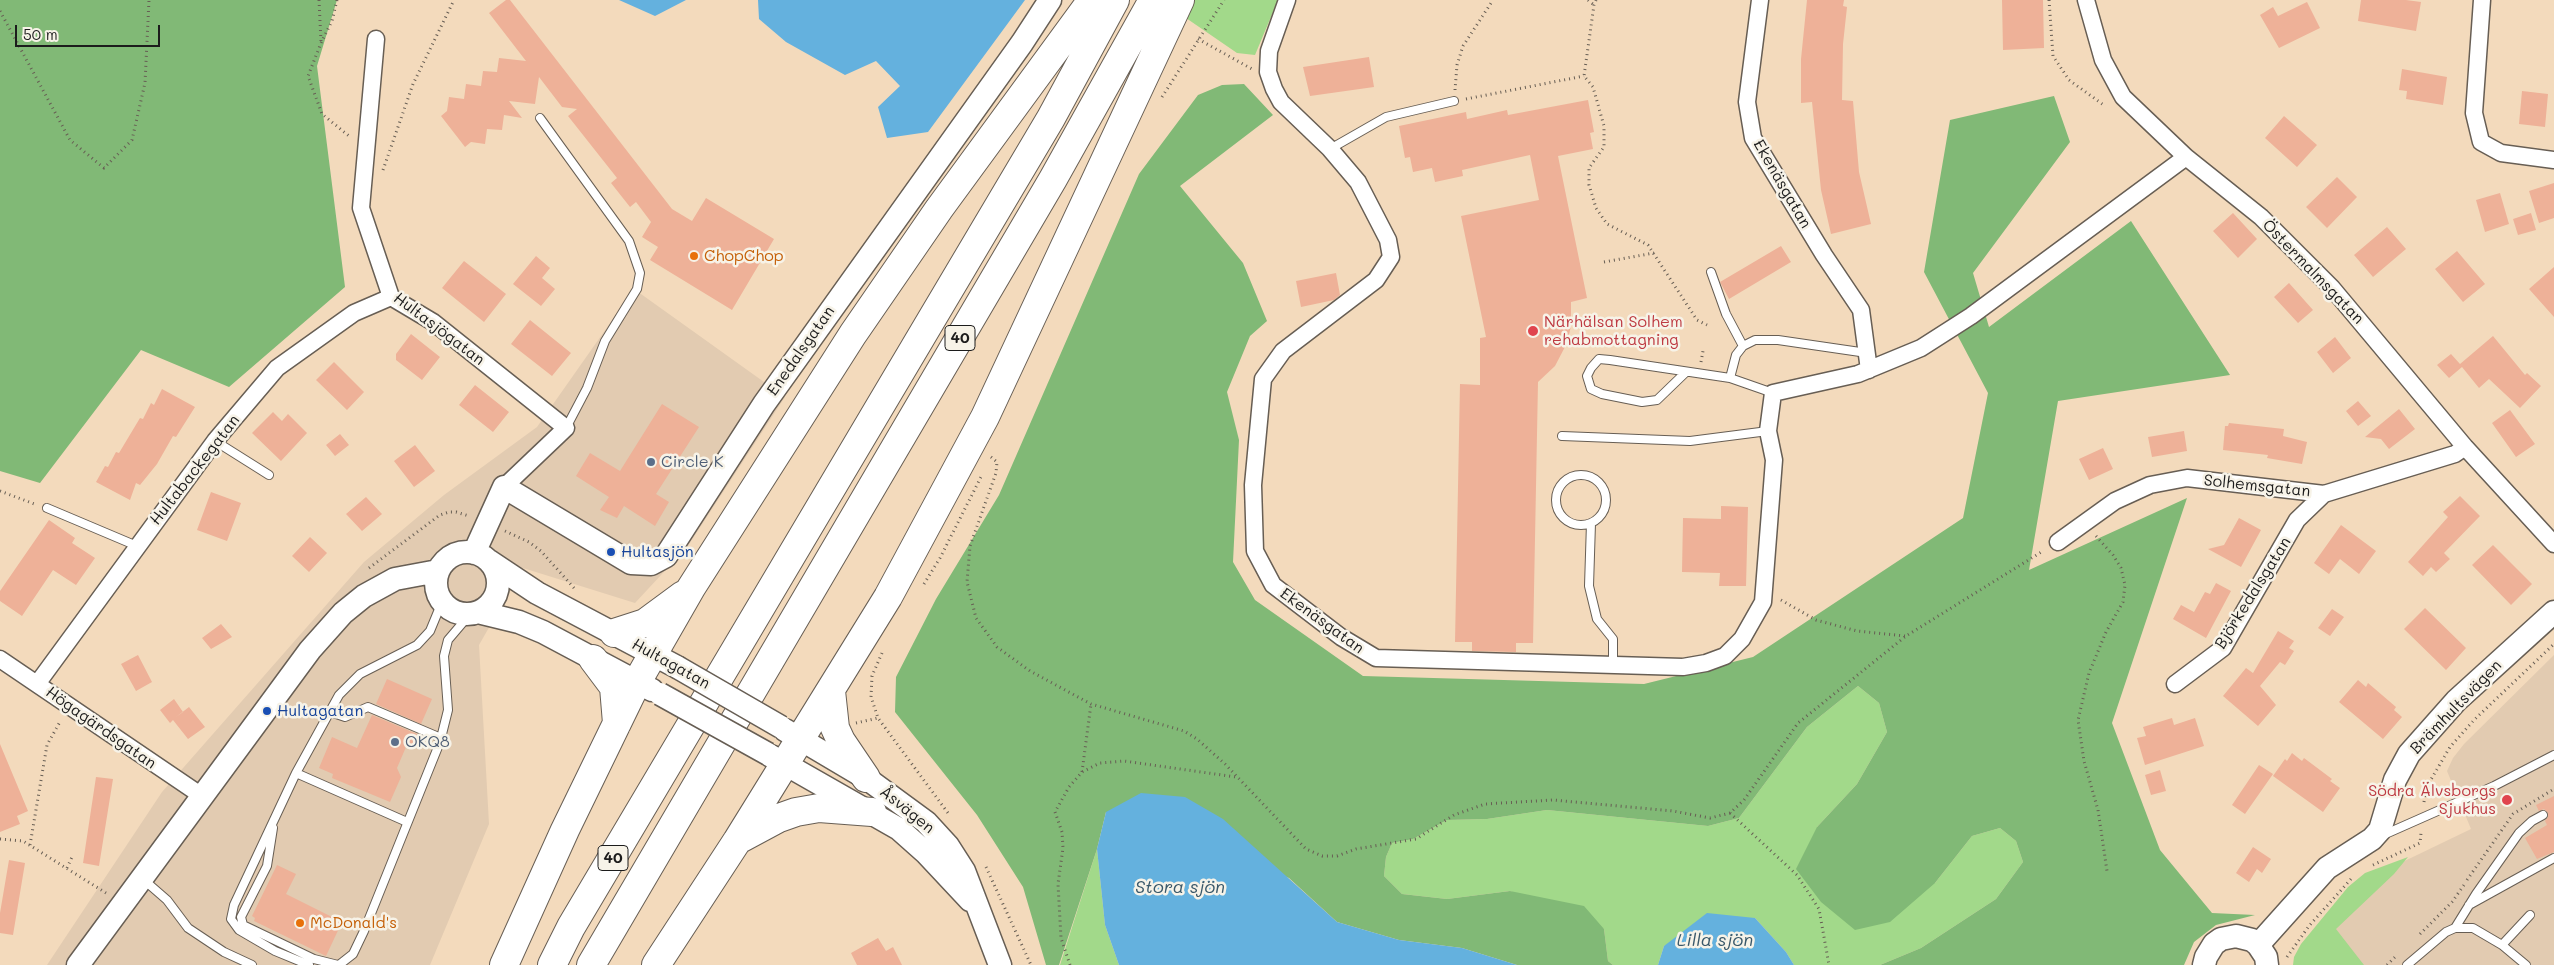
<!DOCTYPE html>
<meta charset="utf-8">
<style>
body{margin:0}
#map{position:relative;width:2554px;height:965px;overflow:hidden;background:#f3dabc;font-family:Mali,sans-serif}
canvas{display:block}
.scale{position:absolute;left:15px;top:25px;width:145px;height:22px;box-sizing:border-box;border:2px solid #1c1c1c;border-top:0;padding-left:6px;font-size:15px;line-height:18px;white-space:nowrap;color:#1c1c1c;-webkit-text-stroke:4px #f7f3e8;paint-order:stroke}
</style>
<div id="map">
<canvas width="2554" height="965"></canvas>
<div class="scale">50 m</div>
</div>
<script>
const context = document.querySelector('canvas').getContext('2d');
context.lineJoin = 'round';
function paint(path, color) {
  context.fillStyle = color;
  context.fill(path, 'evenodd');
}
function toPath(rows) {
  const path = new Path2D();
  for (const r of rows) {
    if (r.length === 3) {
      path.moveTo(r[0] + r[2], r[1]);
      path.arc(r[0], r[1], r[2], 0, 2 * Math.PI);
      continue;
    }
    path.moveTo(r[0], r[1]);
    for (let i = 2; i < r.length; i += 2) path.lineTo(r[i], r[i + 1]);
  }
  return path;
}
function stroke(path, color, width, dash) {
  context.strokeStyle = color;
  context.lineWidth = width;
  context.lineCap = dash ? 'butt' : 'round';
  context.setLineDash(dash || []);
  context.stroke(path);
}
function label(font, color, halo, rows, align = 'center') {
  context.font = font + ' Mali,sans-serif';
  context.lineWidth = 5;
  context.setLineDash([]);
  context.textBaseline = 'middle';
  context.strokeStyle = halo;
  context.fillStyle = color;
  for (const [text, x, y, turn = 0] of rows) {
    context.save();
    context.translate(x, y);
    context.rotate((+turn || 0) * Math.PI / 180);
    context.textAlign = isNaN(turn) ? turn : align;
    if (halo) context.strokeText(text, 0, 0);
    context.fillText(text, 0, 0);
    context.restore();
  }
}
paint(toPath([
 [634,289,785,397,688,546,635,603,523,568,479,645,489,824,430,965,47,965,162,792,364,562,444,495,537,427],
 [2554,655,2554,965,2308,965,2316,935,2388,869,2471,829,2447,771,2453,758,2464,744]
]), '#e2cbb1');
paint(toPath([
 [1195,0,1278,0,1255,55,1237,53,1186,18],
 [1858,686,1879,703,1887,732,1857,784,1817,827,1935,883,1972,836,2000,828,2016,841,2023,862,1996,899,1921,948,1880,965,1794,965,1786,952,1755,918,1664,946,1658,965,1613,965,1608,961,1604,929,1510,891,1447,899,1402,894,1384,876,1386,857,1392,843,1413,839,1447,820,1487,819,1547,810,1708,826,1739,818,1807,727],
 [1097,849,1105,925,1119,965,1060,965],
 [2408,857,2394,874,2336,929,2364,965,2293,965,2294,957,2301,944,2348,887,2365,873]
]), '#a2d98a');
paint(toPath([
 [0,0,337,0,317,66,345,287,229,387,141,350,40,483,0,471],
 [1244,84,1273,115,1180,186,1243,263,1267,321,1250,336,1227,392,1239,440,1233,562,1255,600,1363,676,1644,684,1753,657,1963,518,1988,393,1924,272,1950,120,2054,96,2070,142,1973,273,1989,327,2131,221,2230,375,2058,401,2029,570,2187,498,2112,723,2160,850,2212,913,2255,915,2216,925,2194,942,2184,965,1880,965,1921,948,1996,899,2023,862,2016,841,2000,828,1972,836,1935,883,1890,922,1855,930,1821,902,1796,869,1817,827,1857,784,1887,732,1879,703,1858,686,1807,727,1739,818,1708,826,1547,810,1487,819,1447,820,1413,839,1392,843,1386,857,1384,876,1402,894,1447,899,1510,891,1584,906,1604,929,1608,961,1613,965,1517,965,1462,948,1399,940,1337,922,1289,878,1106,812,1097,849,1059,965,1046,965,1023,887,977,815,895,712,896,677,936,599,999,495,1139,174,1198,95,1222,85]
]), '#81b976');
paint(toPath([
 [619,0,686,0,655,16],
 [758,0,1025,0,928,132,887,138,878,107,900,86,876,61,845,75,786,42,759,19],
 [1141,793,1185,797,1223,819,1337,922,1399,940,1462,948,1517,965,1119,965,1105,925,1097,849,1106,812],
 [1707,913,1755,918,1786,952,1794,965,1658,965,1664,946]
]), '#64b1de');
paint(toPath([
 [506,0,510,0,672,209,692,221,706,198,774,239,732,310,650,260,658,247,642,237,651,222,636,202,630,207,611,183,617,178,568,116,577,109,562,107,539,77,535,104,509,101,522,118,504,115,502,130,487,129,485,144,471,142,465,147,441,116,447,111,449,97,464,99,466,84,481,86,483,71,497,72,499,58,526,61,489,13],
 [1807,0,1844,0,1843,6,1847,7,1843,44,1842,100,1853,101,1859,172,1871,224,1831,234,1821,190,1812,102,1801,103,1801,59],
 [2002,0,2043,0,2044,48,2003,50],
 [2361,0,2406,0,2421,2,2416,31,2358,21],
 [2307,2,2320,28,2279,48,2260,15,2273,7,2278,16],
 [1369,57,1374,87,1310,96,1303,67],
 [2402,69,2447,77,2443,105,2406,99,2407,91,2399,90],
 [2522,91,2548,94,2545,127,2519,124],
 [1588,100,1594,132,1590,133,1593,149,1558,156,1587,298,1571,302,1571,326,1567,343,1555,366,1538,382,1533,643,1516,643,1516,652,1472,651,1472,642,1455,642,1460,384,1480,385,1480,338,1486,337,1461,216,1539,200,1530,155,1462,170,1463,176,1435,182,1432,168,1413,172,1410,157,1405,158,1399,126,1466,112,1467,119,1507,110,1508,115],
 [2284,116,2317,145,2297,167,2265,138],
 [2337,177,2357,197,2327,228,2306,207],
 [2554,183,2554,218,2539,223,2529,191],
 [2500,193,2509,224,2485,232,2476,200],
 [2233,213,2257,239,2238,258,2213,231],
 [2531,213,2536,230,2518,235,2513,219],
 [2387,227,2406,249,2373,277,2354,255],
 [1781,246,1791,262,1729,299,1720,282],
 [2457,251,2485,284,2463,302,2435,269],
 [536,256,550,268,542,278,555,289,541,306,513,284],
 [464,261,506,294,484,322,442,288],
 [2554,267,2554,317,2529,289],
 [1336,273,1340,295,1334,300,1301,307,1296,281],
 [2289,283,2313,310,2298,323,2274,297],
 [530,320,571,353,552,376,511,344],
 [411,334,440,357,422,380,396,360,396,354],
 [2493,336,2525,375,2527,373,2541,386,2520,408,2489,379,2479,388,2462,367,2449,378,2437,365,2451,354,2460,364],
 [2335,337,2351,358,2333,373,2317,352],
 [334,362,364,392,347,410,316,380],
 [475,385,509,412,493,432,459,405],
 [162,389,195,407,176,437,173,436,157,464,140,485,136,483,130,500,96,482,105,466,108,467,116,452,119,453,140,418,143,419,151,403,154,405],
 [2358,401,2371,416,2358,426,2346,411],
 [662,404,699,427,656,494,669,502,655,526,624,506,617,518,600,510,609,497,576,476,590,453,620,471],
 [2399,409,2415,429,2389,449,2381,439,2365,437],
 [2510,410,2535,444,2516,457,2492,423],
 [273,412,282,421,288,414,307,433,281,461,252,433],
 [2229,423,2284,429,2283,436,2307,442,2302,464,2267,458,2268,455,2223,450,2225,426,2228,426],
 [2184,431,2187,451,2152,457,2148,437],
 [340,434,349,445,335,456,326,445],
 [415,445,435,471,414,487,394,461],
 [2103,448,2113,469,2089,480,2079,459],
 [211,492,241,503,227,541,197,530],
 [2460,496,2480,516,2444,553,2450,559,2436,572,2431,567,2423,576,2408,562,2448,517,2443,512],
 [366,497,382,514,362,531,346,514],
 [1721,506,1748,507,1746,586,1719,586,1720,573,1682,572,1683,518,1721,519],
 [2239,518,2261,530,2241,567,2208,549,2224,545],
 [49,520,75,538,72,543,95,558,76,585,53,570,22,616,0,601,0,591],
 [2341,525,2376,551,2359,574,2340,559,2329,574,2314,563],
 [310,537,327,553,309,572,292,556],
 [2493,545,2532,584,2511,605,2472,565],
 [2216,583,2231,591,2206,638,2173,619,2181,605,2194,612,2205,592,2210,594],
 [2425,608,2466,648,2446,670,2404,629],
 [2332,609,2344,617,2330,636,2318,628],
 [221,624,232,637,211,649,202,638],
 [2278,631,2294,641,2289,648,2294,651,2285,665,2280,662,2260,686,2276,705,2258,726,2223,696,2246,668,2253,673],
 [138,655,152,682,136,691,121,664],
 [387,679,432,699,421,724,376,704],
 [2358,680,2366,687,2368,683,2396,707,2394,710,2402,717,2383,739,2339,702],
 [174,699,183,712,176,717,189,707,205,727,188,739,173,720,170,723,160,710],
 [372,715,417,734,410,749,406,747,397,768,401,777,390,802,332,778,333,774,319,768,332,737,357,748],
 [2172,718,2174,725,2195,718,2204,746,2145,765,2137,738,2146,736,2143,727],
 [0,744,28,811,17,816,20,824,0,832],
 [2292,753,2302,761,2304,758,2332,779,2330,781,2340,788,2323,812,2273,776,2285,759,2287,761],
 [2259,765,2273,774,2245,814,2232,805],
 [2160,770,2166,791,2151,795,2145,775],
 [96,777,113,779,99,866,83,863],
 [2554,796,2554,852,2537,859,2525,838,2547,825,2545,821,2548,817,2548,813,2544,809,2539,811,2536,805],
 [2253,847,2271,859,2262,873,2257,869,2249,882,2236,873],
 [9,860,25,863,13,935,0,933,0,913],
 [277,865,296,874,286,894,342,922,326,956,254,921,255,918,252,916],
 [878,938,886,951,893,947,902,965,857,965,851,953]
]), '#eeb198');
const lane = toPath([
 [540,118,629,241,640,273,637,289,605,341,587,388,566,428],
 [1330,149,1386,117,1454,101],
 [1711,272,1726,314,1743,346],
 [1685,373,1657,400,1642,402,1602,394,1591,389,1587,376,1591,368,1599,359,1610,360,1730,378,1773,393],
 [1730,378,1736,355,1743,346,1755,340,1778,340,1867,353],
 [1562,436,1690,441,1768,431],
 [215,441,269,475],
 [1581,500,25],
 [47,508,137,546],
 [1591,523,1589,586,1597,619,1613,639,1613,665],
 [330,712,345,717,368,707,441,738],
 [296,773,407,822],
 [273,828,267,866,241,917,243,925,314,959,338,965],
 [2381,836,2494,786,2554,755],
 [144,880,167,900,188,928,224,952,252,965],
 [2469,905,2554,858],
 [2455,928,2476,894,2519,833,2532,821,2543,815],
 [2502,945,2530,915],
 [309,965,275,951,239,930,231,919,234,905,296,773,339,695,360,674,417,645,430,631,442,602],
 [339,965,353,954,364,931,440,742,448,710,444,656,448,640,471,613],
 [2407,965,2446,932,2455,928,2473,928,2502,945,2526,965]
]);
const street = toPath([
 [1287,0,1269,51,1268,72,1274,89,1281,102,1330,149,1358,182,1388,240,1391,257,1376,280,1283,351,1263,379,1253,485,1255,551,1273,585,1341,637,1376,658,1683,667,1706,663,1725,656,1742,639,1763,602,1774,460,1768,431,1773,393,1858,374,1921,348,1971,316,2186,157],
 [1760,0,1747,102,1753,138,1824,255,1861,310,1869,370],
 [2086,0,2103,60,2123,97,2186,157,2261,217,2332,288,2465,447,2554,544],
 [2482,0,2474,113,2481,142,2501,153,2554,160],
 [376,39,361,208,391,297,433,322,566,428,504,487],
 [2058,542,2115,501,2150,485,2187,478,2324,494,2455,454,2465,447],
 [0,659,202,796],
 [37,684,215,441,277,368,354,313,391,297],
 [2175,684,2223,648,2297,520,2324,494]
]);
const secondary = toPath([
 [467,583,31],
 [474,553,504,487,631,563,651,564,666,556,764,404,1022,43,1050,0],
 [489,561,537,593,677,667],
 [478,612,519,622,543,632,652,690],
 [785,730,866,778,926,822,948,846,964,871,1000,965],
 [771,756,899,829,926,853,970,900],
 [2258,945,2327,868,2372,839,2380,830,2395,780,2409,754,2456,701,2554,612],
 [78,965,310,650,343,613,364,596,395,579,438,571],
 [2204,965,2206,957,2214,944,2221,939,2236,936,2252,940,2258,945,2266,957,2267,965]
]);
const highway = toPath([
 [614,633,645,623,683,595],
 [593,659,614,687,617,723],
 [831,691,835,728,841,741,866,778],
 [738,840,779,818,796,812,819,808,872,812],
 [504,965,565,830,637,682,691,588,853,334,939,209,1092,0],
 [552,965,571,927,1051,118,1115,0],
 [591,965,1053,179,1153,0],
 [656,965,737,841,888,597,985,417,1180,0]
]);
stroke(lane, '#675e54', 10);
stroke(street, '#675e54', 19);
stroke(secondary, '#675e54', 25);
stroke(highway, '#675e54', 30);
stroke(toPath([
 [319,0,321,42],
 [337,0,332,21,321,43,308,76,322,114,349,136],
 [1588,0,1594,5],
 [1596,0,1594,5,1584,76,1593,87,1604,126,1604,147,1589,168,1589,185,1596,208,1607,224,1648,245,1697,320,1707,325],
 [2049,0,2053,56,2069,80,2105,106],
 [0,11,70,140,104,168,132,140,145,83,149,0],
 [1198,39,1252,69],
 [1455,90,1457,65,1463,46,1493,0],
 [1162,97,1224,0],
 [1466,99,1584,76],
 [383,170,413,84,454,0],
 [1604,262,1654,253],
 [1701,362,1703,351],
 [991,457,997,462,996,473,970,546,967,582,976,618,997,647,1030,671,1091,704,1184,731,1197,739,1225,764,1306,849,1322,856,1337,856,1356,849,1416,839,1454,815,1485,804,1553,800,1673,811,1710,818,1730,813,1744,800,1798,723,1906,636,2043,551],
 [0,491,37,505],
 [505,531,529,542,541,551,574,588],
 [2096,536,2113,555,2121,568,2125,585,2123,602,2106,632,2089,673,2078,720,2084,761,2098,810,2107,871],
 [369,568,440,515,449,512,456,512,469,516],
 [924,584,940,558,981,477],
 [1781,600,1816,620,1857,631,1905,636],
 [882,653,872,676,871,697,878,718,948,813],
 [856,723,878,718],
 [1082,772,1091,704],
 [2424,802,2426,788,2450,747,2475,719,2554,644],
 [1730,813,1797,875,1819,909,1829,965],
 [0,839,23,841,106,893],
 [30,845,47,745,61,720],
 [2373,865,2420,843,2421,833],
 [986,867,1031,965],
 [67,868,72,857],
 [2467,880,2513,814,2554,789],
 [2420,934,2452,902,2464,885],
 [2287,957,2309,926,2351,879],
 [1070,965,1061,938,1058,884,1063,848,1062,832,1055,812,1069,787,1082,772,1100,763,1124,761,1236,777],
 [2387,965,2395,957]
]), '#675e54', 3, [1, 4]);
stroke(lane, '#fff', 8);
stroke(street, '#fff', 16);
stroke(secondary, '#fff', 22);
stroke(highway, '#fff', 28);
const secondaryBridge = toPath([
 [677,667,781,727],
 [660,694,768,754]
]);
stroke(secondaryBridge, '#675e54', 25, []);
stroke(secondaryBridge, '#fff', 22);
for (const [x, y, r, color] of [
 [694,256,5,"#e8710a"],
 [1533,331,6,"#e0444e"],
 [651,462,5,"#5c6f8a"],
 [611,552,5,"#1a4fb4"],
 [267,711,5,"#1a4fb4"],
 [395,742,5,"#5c6f8a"],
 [2507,800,6,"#e0444e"],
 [300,923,5,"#e8710a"]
]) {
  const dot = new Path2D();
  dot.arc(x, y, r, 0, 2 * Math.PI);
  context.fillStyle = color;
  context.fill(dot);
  stroke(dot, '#f7f3e8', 2);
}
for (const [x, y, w] of [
 [960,338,30],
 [613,858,30]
]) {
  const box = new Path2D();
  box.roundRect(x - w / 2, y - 12.5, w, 25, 4);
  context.fillStyle = '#f7f3e8';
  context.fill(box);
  stroke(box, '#1c1c1c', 1);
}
label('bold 15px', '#1c1c1c', null, [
 ["40",960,338],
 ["40",613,858]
]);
label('16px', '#1c1c1c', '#f7f3e8', [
 ["Ekenäsgatan",1782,184,60],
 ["Östermalmsgatan",2313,272,46],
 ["Hultasjögatan",439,329,37],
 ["Enedalsgatan",801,351,-55],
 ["Hultabackegatan",195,470,-52],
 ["Solhemsgatan",2257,486,6],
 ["Björkedalsgatan",2253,593,-58],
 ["Ekenäsgatan",1322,621,36],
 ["Hultagatan",671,664,29],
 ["Brämhultsvägen",2456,707,-46],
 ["Högagärdsgatan",101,728,35],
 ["Åsvägen",907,810,39]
]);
label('16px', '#c56008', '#f7f3e8', [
 ["ChopChop",704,256],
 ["McDonald's",310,923]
], 'left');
label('16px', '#be3a42', '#f7f3e8', [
 ["Närhälsan Solhem",1544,322],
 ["rehabmottagning",1544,340],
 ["Södra Älvsborgs",2496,791,"right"],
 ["Sjukhus",2496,809,"right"]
], 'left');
label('16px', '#4e5e75', '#f7f3e8', [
 ["Circle K",661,462],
 ["OKQ8",405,742]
], 'left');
label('16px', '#164399', '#f7f3e8', [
 ["Hultasjön",621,552],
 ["Hultagatan",277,711]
], 'left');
label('italic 18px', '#39586a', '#f7f3e8', [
 ["Stora sjön",1180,887],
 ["Lilla sjön",1715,940]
]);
</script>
